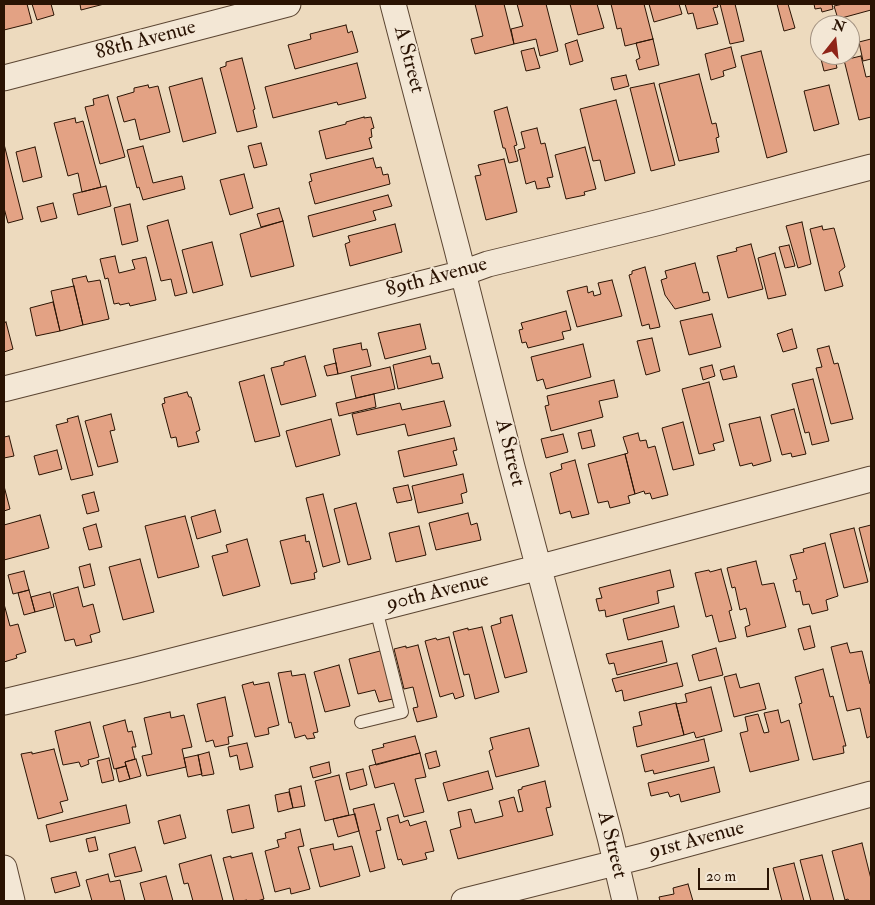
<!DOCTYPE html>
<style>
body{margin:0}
#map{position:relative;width:875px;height:905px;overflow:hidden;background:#eddabe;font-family:"IM FELL Double Pica",serif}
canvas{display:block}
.frame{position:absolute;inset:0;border:5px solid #2a1303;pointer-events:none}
.north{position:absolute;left:810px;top:15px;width:50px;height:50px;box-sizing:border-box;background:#f3e7d5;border:1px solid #a39281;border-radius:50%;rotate:16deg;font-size:14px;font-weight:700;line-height:20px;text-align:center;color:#2a1303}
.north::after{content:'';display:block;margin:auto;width:18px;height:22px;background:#8f2418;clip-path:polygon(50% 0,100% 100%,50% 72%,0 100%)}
.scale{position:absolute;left:698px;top:868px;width:71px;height:22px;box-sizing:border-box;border:2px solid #2a1303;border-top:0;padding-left:6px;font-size:15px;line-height:18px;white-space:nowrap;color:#2a1303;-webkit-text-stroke:4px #f3e7d5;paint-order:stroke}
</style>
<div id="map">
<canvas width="875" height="905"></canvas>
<div class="frame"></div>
<div class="north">N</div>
<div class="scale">20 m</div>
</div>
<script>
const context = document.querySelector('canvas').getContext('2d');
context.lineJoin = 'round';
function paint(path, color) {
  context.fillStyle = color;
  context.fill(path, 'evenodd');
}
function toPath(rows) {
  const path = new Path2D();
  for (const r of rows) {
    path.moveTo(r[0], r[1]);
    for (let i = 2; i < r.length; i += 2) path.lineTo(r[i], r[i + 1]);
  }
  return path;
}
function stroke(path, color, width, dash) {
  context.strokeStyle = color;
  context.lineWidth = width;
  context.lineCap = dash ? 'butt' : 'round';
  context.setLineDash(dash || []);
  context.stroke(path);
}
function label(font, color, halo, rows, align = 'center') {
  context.font = font + ' "IM FELL Double Pica",serif';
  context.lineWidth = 4;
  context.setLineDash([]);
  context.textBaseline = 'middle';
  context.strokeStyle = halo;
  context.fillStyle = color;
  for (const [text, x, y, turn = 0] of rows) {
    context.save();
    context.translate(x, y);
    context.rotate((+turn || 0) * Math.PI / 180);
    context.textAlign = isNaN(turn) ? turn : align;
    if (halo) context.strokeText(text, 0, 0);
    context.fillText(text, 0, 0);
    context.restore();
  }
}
const building = toPath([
 [4,4,27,4,32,23,4,30,4,4],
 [32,4,51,4,54,15,37,20,32,4],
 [80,4,104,4,81,10,80,4],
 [475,4,504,4,514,44,475,54,471,39,483,36,475,4],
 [517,4,546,4,558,51,540,56,536,39,514,44,511,29,523,26,517,4],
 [570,4,597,4,604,28,578,35,570,4],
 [611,4,644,4,653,39,625,46,621,28,617,29,611,4],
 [649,4,679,4,682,14,654,22,649,4],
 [685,4,717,4,718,7,713,8,718,24,697,29,693,13,688,14,685,4],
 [720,4,735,4,744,41,730,44,720,4],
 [777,4,788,4,795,28,784,31,777,4],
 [814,4,832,4,833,9,822,12,821,8,815,9,814,4],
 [843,4,871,4,871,10,838,19,834,6,843,4],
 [346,25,348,33,352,31,358,52,295,69,288,45,311,39,310,34,346,25],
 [653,39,659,65,639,70,636,60,640,58,636,43,653,39],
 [871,39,871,61,871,59,863,61,859,42,871,39],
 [577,40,583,61,570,65,565,44,577,40],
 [731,47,736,67,723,71,724,76,711,80,705,54,731,47],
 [534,48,540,68,526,71,521,51,534,48],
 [761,51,787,152,767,158,741,56,761,51],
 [820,55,834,55,837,68,824,71,820,55],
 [861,56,866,77,871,76,871,117,859,120,844,60,861,56],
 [242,58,255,109,253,110,257,127,237,132,220,68,226,66,226,62,242,58],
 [357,63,366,98,338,105,337,102,273,118,265,87,357,63],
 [699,74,712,124,716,123,719,137,716,138,719,152,679,161,659,84,699,74],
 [626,75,629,86,614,90,611,78,626,75],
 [202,78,216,133,183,142,169,87,202,78],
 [654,83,675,165,651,171,630,88,654,83],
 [148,85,149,88,158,86,170,132,140,140,135,119,124,122,117,97,134,92,134,88,148,85],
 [829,85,839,124,814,131,804,91,829,85],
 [108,95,125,157,100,164,85,107,94,105,93,99,108,95],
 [616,100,635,173,605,181,600,160,593,161,580,109,616,100],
 [507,107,517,145,514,146,518,161,509,163,505,148,503,148,494,111,507,107],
 [364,117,364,118,371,117,374,128,371,129,372,137,369,138,372,148,326,159,319,131,346,124,346,122,364,117],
 [75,118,76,123,83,121,101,187,82,192,78,173,68,176,54,123,75,118],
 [537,128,541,144,545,143,553,177,547,178,550,187,537,189,535,181,526,184,518,150,525,148,521,132,537,128],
 [261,143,267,165,254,168,248,146,261,143],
 [4,144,23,219,8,223,4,208,4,144],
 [143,146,153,183,182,176,185,189,143,200,139,187,137,188,127,150,143,146],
 [35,147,42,177,23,182,16,152,35,147],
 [585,147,596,189,584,192,585,195,566,199,555,155,585,147],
 [373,158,376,168,381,167,383,175,388,174,390,184,315,204,309,182,312,181,310,174,373,158],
 [504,159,517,212,486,220,475,176,481,175,478,165,504,159],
 [244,174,253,208,230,215,220,180,244,174],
 [106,186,111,206,78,215,73,194,106,186],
 [388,195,392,206,373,211,376,220,313,237,308,216,388,195],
 [53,203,57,218,41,222,37,207,53,203],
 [130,204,138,241,122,245,114,208,130,204],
 [279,208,283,221,261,227,257,214,279,208],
 [168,220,187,293,175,296,171,279,161,281,147,226,168,220],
 [283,221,294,266,251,277,240,234,283,221],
 [802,222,811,264,798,268,786,226,802,222],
 [395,224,402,252,350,266,345,244,350,242,348,236,395,224],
 [822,226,823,230,834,228,845,267,839,272,843,286,825,291,810,229,822,226],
 [212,242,223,285,193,293,182,250,212,242],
 [751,244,763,289,728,298,717,256,737,251,736,248,751,244],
 [789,245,795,266,785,268,779,247,789,245],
 [775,253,786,295,768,299,758,258,775,253],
 [115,256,119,273,135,269,132,260,146,257,156,300,130,306,129,303,120,305,119,303,114,304,108,278,105,279,100,259,115,256],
 [695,263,703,293,708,292,710,300,675,309,665,295,661,280,667,278,665,271,695,263],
 [645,267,660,327,650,329,649,324,642,326,629,275,632,274,632,271,645,267],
 [86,276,88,282,100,280,109,319,83,325,72,279,86,276],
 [612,280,622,316,577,327,567,291,587,286,588,293,593,291,594,296,601,294,598,283,612,280],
 [74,286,83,325,60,331,51,291,74,286],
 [53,302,60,331,36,336,30,308,53,302],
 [566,311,571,330,562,332,564,339,528,348,526,342,522,343,519,330,523,329,521,323,566,311],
 [712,314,721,347,689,355,680,321,712,314],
 [6,322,13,349,4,352,4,323,6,322],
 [420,324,426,349,385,359,378,333,420,324],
 [792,329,797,348,783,352,777,334,792,329],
 [652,338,660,371,646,375,637,341,652,338],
 [361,343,362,350,367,349,371,366,338,374,333,349,361,343],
 [583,344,591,377,546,389,543,379,537,381,531,357,583,344],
 [829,346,834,364,838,363,853,419,831,424,816,368,822,367,817,349,829,346],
 [305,356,316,396,281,405,271,368,284,365,284,362,305,356],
 [430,356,432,364,439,363,443,378,398,389,393,365,430,356],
 [336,363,338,374,327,376,324,366,336,363],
 [712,365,715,376,703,380,700,368,712,365],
 [734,366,737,377,723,380,720,370,734,366],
 [390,367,395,389,356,398,351,376,390,367],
 [264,375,280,436,255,442,239,382,264,375],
 [813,379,829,441,812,445,809,432,805,433,792,384,813,379],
 [614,380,618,397,599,401,603,417,551,431,545,406,549,405,547,396,614,380],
 [709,382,724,441,713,444,715,450,699,454,682,389,709,382],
 [187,392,189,397,191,397,200,430,196,432,199,442,178,447,176,437,171,438,162,404,165,403,164,398,187,392],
 [374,394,376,407,339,416,336,403,374,394],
 [444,401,451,426,408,436,405,424,357,435,352,414,400,403,402,410,444,401],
 [794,409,806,454,792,457,791,453,782,455,771,415,794,409],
 [111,414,115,430,110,431,118,462,98,467,85,421,111,414],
 [78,416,93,475,71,480,56,425,68,422,67,419,78,416],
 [760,417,771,461,753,466,752,463,740,466,729,424,760,417],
 [331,419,340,455,296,467,286,431,331,419],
 [683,422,694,465,673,470,662,428,683,422],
 [591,430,595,446,582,449,578,433,591,430],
 [638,433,640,441,646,440,648,448,655,446,668,495,652,499,650,493,645,494,644,491,635,494,625,454,628,453,623,437,638,433],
 [563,434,568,452,546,458,541,439,563,434],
 [9,436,14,456,4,458,4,437,9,436],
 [454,438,457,450,453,451,457,465,404,477,398,451,454,438],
 [57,450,62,469,39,475,34,456,57,450],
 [625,454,635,494,628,496,630,503,610,508,608,501,598,503,588,464,625,454],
 [575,460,589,514,572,518,570,511,560,514,550,473,562,469,561,464,575,460],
 [463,474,467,492,461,494,463,503,418,513,412,486,463,474],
 [408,485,412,500,397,503,393,488,408,485],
 [4,486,10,509,4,511,4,486],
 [94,492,99,511,87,514,82,495,94,492],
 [323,494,340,562,323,567,306,498,323,494],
 [356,503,371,559,348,565,334,509,356,503],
 [215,510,221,532,197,539,191,517,215,510],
 [468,513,471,525,477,523,481,540,436,550,429,523,468,513],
 [40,515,49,548,4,560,4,525,40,515],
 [185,516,199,567,158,578,145,526,185,516],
 [96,524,102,547,89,550,83,528,96,524],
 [871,525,871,575,859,528,871,525],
 [419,526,426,555,396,562,389,533,419,526],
 [854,528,868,582,844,588,830,534,854,528],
 [305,535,306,542,309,541,317,572,314,573,315,579,291,584,280,541,305,535],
 [247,539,260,586,223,596,212,556,228,552,226,545,247,539],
 [825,543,838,596,826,600,828,610,812,614,809,604,803,605,800,591,796,592,793,580,797,579,790,555,804,552,803,549,825,543],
 [140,559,154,612,123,620,109,567,140,559],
 [756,561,762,585,774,583,786,627,747,637,745,627,750,625,746,608,740,610,735,587,732,588,727,568,756,561],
 [90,564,95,585,84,588,79,567,90,564],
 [721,569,732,610,729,611,736,638,719,642,712,615,706,617,695,573,709,570,710,572,721,569],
 [670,570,674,587,657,591,659,603,606,617,605,610,599,611,596,599,602,598,599,588,670,570],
 [24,571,29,590,13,594,8,575,24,571],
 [78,587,83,607,93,604,100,632,90,635,92,642,76,646,74,639,65,641,53,594,78,587],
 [29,590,35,612,24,615,18,593,29,590],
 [50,592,54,607,35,612,31,597,50,592],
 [4,604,10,626,18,624,26,652,16,655,17,658,4,662,4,604],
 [674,606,679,627,628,640,623,619,674,606],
 [512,615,527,672,505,678,491,626,501,623,500,618,512,615],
 [810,626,815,647,804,650,798,629,810,626],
 [482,627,499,692,475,699,469,674,464,675,453,632,468,628,468,630,482,627],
 [449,637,464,696,455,699,453,693,440,697,425,641,436,638,437,640,449,637],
 [662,641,667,662,617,675,614,663,609,664,606,654,662,641],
 [847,643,850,653,862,651,870,684,871,684,871,736,867,738,860,708,847,711,831,647,847,643],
 [418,645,437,717,417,722,413,708,418,707,413,687,404,689,394,649,406,646,406,648,418,645],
 [716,648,723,675,699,681,692,655,716,648],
 [384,650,397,698,379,702,375,690,358,694,349,659,384,650],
 [677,663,683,686,624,701,622,690,616,692,612,679,677,663],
 [339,665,350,706,325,712,314,672,339,665],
 [823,669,830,697,833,696,846,746,843,746,844,753,813,760,799,704,802,703,795,677,823,669],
 [291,671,292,676,305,674,318,732,313,733,315,738,307,739,305,735,295,738,291,722,289,723,278,673,291,671],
 [736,674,740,688,759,683,766,709,734,717,724,677,736,674],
 [253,682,254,685,269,682,279,725,268,728,269,734,255,737,242,685,253,682],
 [711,687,722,731,696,738,694,732,684,735,676,704,687,702,685,694,711,687],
 [225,697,233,736,228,737,229,744,215,747,213,740,206,742,197,704,225,697],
 [676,703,684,735,637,747,633,727,642,725,639,712,676,703],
 [778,710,781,723,789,720,799,760,750,772,740,733,748,731,745,717,758,714,764,733,769,732,764,713,778,710],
 [170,712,171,718,184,715,192,747,182,749,186,767,147,776,142,756,152,754,144,718,170,712],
 [125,720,128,732,132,731,136,747,132,747,135,759,125,762,126,766,114,769,103,726,125,720],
 [90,722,99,757,88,760,89,764,81,767,79,762,63,765,55,731,90,722],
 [529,728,539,766,496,777,489,751,493,749,490,738,529,728],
 [415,736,420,753,376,765,372,750,384,747,383,744,415,736],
 [704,739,709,761,654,774,653,770,645,772,641,755,704,739],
 [247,743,253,767,240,770,237,755,230,757,228,747,247,743],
 [54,749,68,800,60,802,63,812,38,819,21,754,32,752,32,754,54,749],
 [436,751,440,766,429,769,425,754,436,751],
 [209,752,214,774,202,776,198,755,209,752],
 [420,753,426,777,415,779,424,812,404,817,394,783,375,788,369,766,420,753],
 [198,755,202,774,188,777,184,758,198,755],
 [109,758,114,780,102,783,97,761,109,758],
 [136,759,141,776,130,779,125,762,136,759],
 [329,762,331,773,313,778,310,767,329,762],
 [126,766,130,779,119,782,116,769,126,766],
 [714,767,720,792,681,802,679,794,670,797,668,792,651,796,648,783,714,767],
 [363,769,367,785,350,790,346,773,363,769],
 [488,771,493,789,448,801,443,783,488,771],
 [339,775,349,815,325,821,315,781,339,775],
 [545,781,551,807,546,808,553,835,458,859,450,830,461,827,458,812,471,809,475,823,503,816,499,801,514,797,518,812,523,811,518,790,522,789,522,787,545,781],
 [301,786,305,806,293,808,289,789,301,786],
 [289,792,293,808,278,812,275,795,289,792],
 [374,804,381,830,376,831,385,868,370,872,353,809,374,804],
 [126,805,130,823,50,842,46,825,126,805],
 [249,805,254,828,232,833,227,810,249,805],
 [355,814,359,831,338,837,333,819,355,814],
 [180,815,186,838,164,844,158,821,180,815],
 [398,815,400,823,408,820,410,826,426,821,434,851,425,853,427,859,403,865,401,859,398,860,387,818,398,815],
 [300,829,304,846,298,847,310,889,291,894,290,888,275,892,265,851,279,847,277,840,286,838,285,833,300,829],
 [95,837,98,850,89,852,86,839,95,837],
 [862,843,871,879,871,901,849,901,848,899,845,900,832,851,862,843],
 [333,844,334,850,352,846,360,876,320,887,310,849,333,844],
 [135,847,142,871,115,877,109,854,135,847],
 [252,853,264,899,257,901,247,901,247,900,241,901,234,901,223,858,231,856,231,858,252,853],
 [211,855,223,901,193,901,188,883,184,884,179,864,211,855],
 [822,855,834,901,811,901,800,860,822,855],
 [794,863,804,901,782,901,773,868,794,863],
 [76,872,80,886,55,893,51,878,76,872],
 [108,874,110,882,120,880,125,901,92,901,86,880,108,874],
 [166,876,173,901,145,901,140,883,166,876],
 [688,884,693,901,660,901,659,897,674,894,673,888,688,884]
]);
paint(building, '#e3a284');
stroke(building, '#2a1303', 1);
const lane = toPath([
 [361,722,402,712,376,609]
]);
const street = toPath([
 [393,4,457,249,512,467,610,837,625,901],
 [4,78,288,4],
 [4,389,463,273,488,264,656,223,871,167],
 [4,702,137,670,552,564,871,479],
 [4,868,12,901],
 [464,901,643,856,871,794]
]);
stroke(lane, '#5b4532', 14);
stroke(street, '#5b4532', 27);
stroke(lane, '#f3e7d5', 12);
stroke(street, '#f3e7d5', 25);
label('21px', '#2a1303', '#f3e7d5', [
 ["88th Avenue",146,41,-15],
 ["A Street",408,60,75],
 ["89th Avenue",437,278,-15],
 ["A Street",509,453,76],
 ["90th Avenue",438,593,-14],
 ["91st Avenue",697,841,-15],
 ["A Street",611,845,76]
]);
</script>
